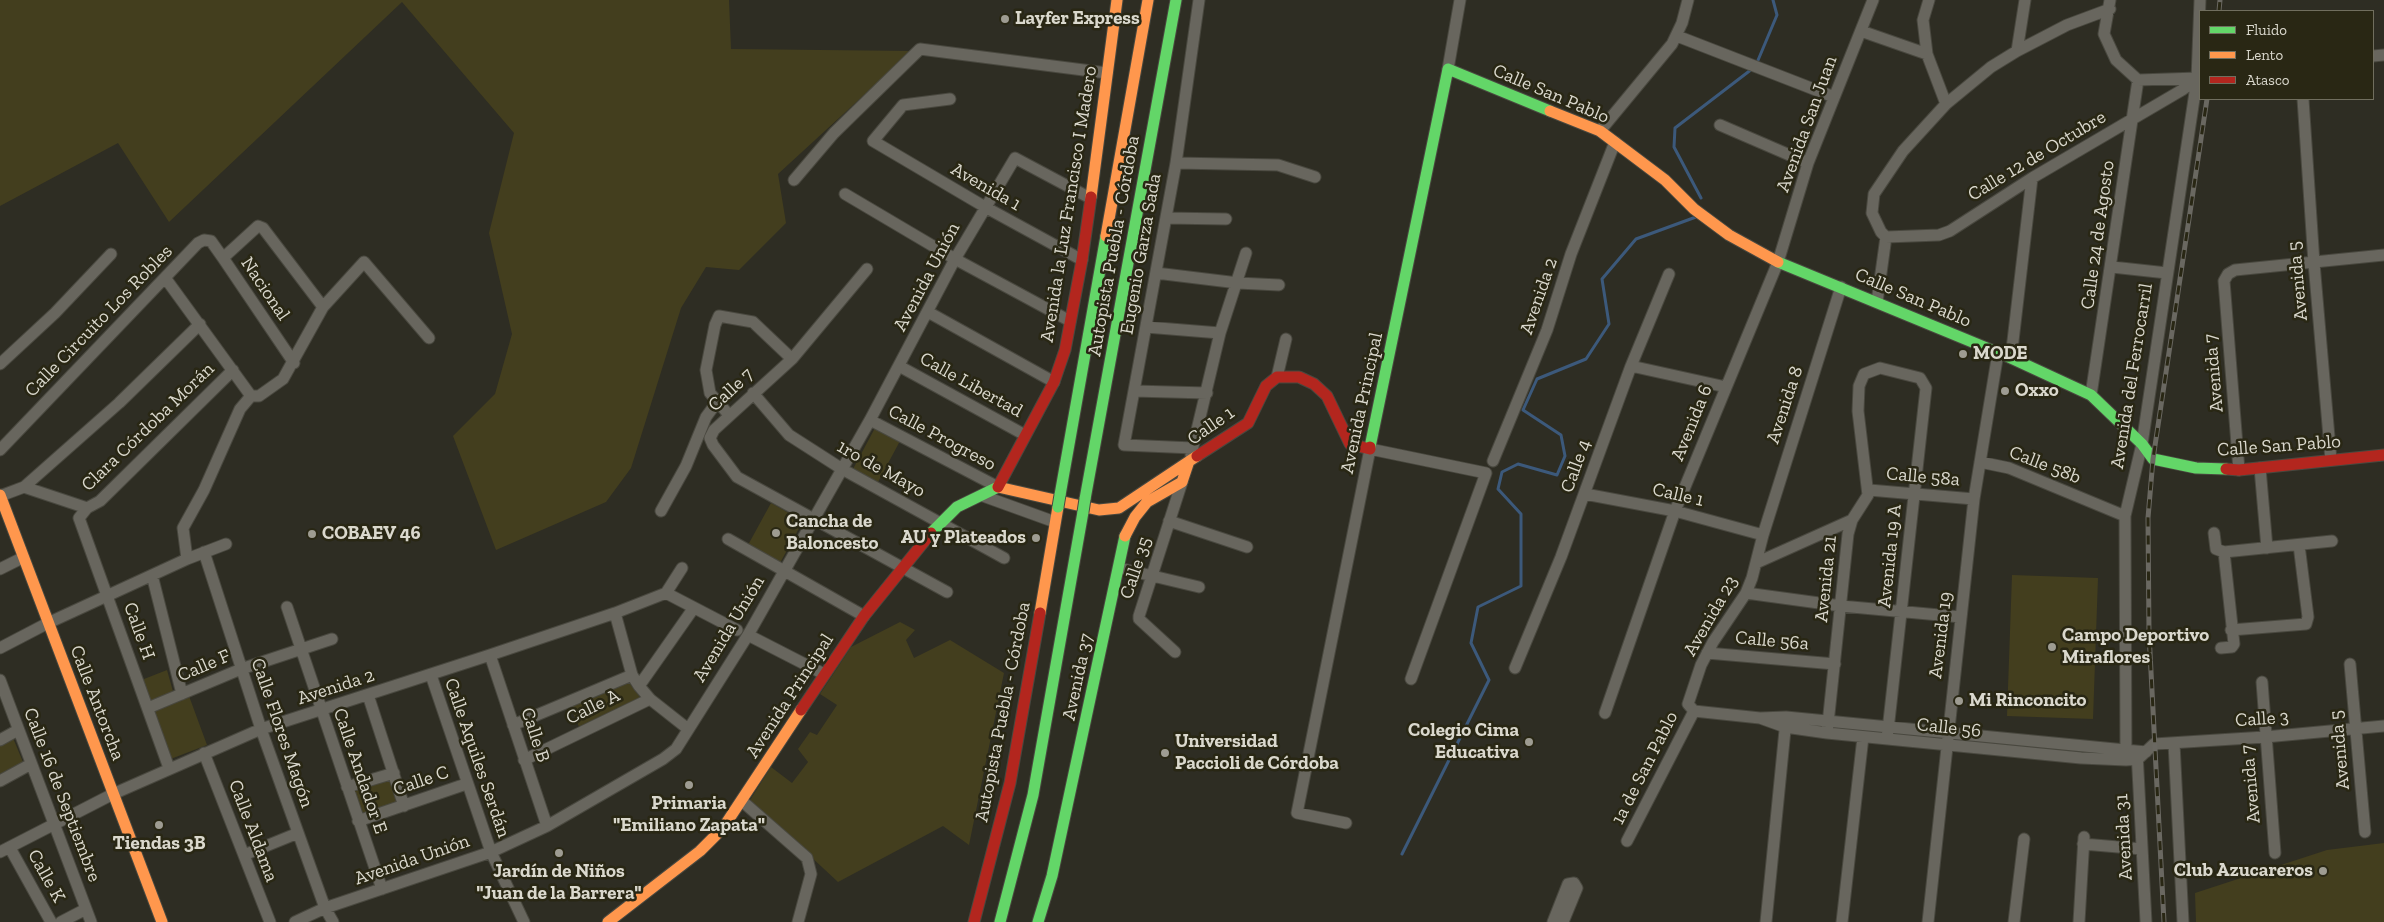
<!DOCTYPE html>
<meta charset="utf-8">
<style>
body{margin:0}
#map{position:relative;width:2384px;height:922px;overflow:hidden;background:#2e2d23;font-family:"Zilla Slab",serif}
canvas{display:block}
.legend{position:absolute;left:2199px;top:10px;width:175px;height:90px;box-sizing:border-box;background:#292714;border:1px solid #706e5e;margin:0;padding:6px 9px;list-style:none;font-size:15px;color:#dad8cd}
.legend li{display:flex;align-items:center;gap:10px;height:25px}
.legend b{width:25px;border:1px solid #706e5e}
</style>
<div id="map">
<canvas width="2384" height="922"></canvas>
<ul class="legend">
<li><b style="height:6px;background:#63d668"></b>Fluido</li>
<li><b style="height:6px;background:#ff974d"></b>Lento</li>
<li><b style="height:6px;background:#b3261e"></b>Atasco</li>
</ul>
</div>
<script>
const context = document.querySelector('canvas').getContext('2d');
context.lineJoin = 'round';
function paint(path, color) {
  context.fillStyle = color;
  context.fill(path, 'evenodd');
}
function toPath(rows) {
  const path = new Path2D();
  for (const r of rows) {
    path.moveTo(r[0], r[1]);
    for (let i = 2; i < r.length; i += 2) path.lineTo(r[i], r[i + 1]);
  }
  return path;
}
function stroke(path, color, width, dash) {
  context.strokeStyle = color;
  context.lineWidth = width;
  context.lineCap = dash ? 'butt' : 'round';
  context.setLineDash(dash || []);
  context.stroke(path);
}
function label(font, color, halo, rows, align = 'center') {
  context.font = font + ' "Zilla Slab",serif';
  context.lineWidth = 5;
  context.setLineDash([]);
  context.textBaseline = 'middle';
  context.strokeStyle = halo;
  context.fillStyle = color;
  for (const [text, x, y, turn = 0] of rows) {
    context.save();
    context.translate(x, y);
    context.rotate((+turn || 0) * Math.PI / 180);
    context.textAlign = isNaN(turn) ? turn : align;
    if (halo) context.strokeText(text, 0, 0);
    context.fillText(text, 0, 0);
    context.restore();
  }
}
paint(toPath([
 [0,0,729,0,731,49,912,51,778,174,786,223,739,270,706,267,681,308,631,468,606,502,496,550,453,436,495,394,512,334,489,233,514,133,402,2,169,222,118,143,0,206],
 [875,428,900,441,878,482,853,469],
 [771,503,803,521,780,563,748,545],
 [2012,575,2098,578,2093,719,2007,716],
 [900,622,915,630,906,640,914,658,950,640,1004,673,969,845,943,826,838,882,750,800,771,767,792,783,808,762,798,749,810,732,817,735,837,705,820,694,851,647],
 [167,670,174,695,149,705,139,681],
 [628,681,642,700,580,729,570,706],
 [189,696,207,745,168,760,150,711],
 [13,738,23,762,0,774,0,746],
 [388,777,397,804,360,816,351,790],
 [2384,843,2384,922,2196,922,2195,893,2327,850]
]), '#433e1e');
stroke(toPath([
 [1756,65,1777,15,1773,0],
 [1701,198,1674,147,1675,128,1752,69],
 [1402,854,1489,680,1471,643,1478,607,1521,586,1521,514,1498,489,1502,472,1518,464,1557,475,1565,456,1561,435,1523,410,1537,379,1586,359,1609,324,1602,279,1636,239,1696,217]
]), '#3c597b', 3);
const street = toPath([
 [1929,0,1923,20,1927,54,1946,104],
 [2110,0,2104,34,2116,60,2138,80,2198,78],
 [2110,9,2067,25,2017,51,1991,67,1946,104,1903,151,1874,194,1872,213,1881,232,1886,237,1939,235,1950,231,2032,178,2182,90,2197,79],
 [1861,31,1927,54],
 [1677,36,1834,97],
 [2017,51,2025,0],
 [2373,56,2384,55],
 [1448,69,1460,0],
 [950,99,903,105,873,141,985,207,1082,260],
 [2303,99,2314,263,2331,460],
 [1720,125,1808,163],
 [1600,131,1672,44,1682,23,1688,0],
 [1176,163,1278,165,1315,177],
 [794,180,834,133,920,49,1107,73],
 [845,194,955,259,1070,321],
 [1166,218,1226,219],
 [223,258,258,226,263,228,323,307],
 [2112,267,2167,273],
 [867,269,792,359,714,430,710,438,713,445,737,477,947,592],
 [1156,273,1238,283,1279,285],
 [166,279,251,396],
 [1877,302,1886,237],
 [928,312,1054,382],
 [1146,327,1220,333],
 [2011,358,2032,178],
 [0,364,55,313,111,254],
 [899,366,1025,435],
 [1631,366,1726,387],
 [1277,377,1286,339],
 [1134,391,1207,393],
 [753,393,789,435,842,469,1004,558],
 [2091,395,2138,80],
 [729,415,710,393,706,370,715,325,719,316,753,322,792,359],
 [870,420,998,487],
 [1193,448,1124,445,1176,163,1199,0],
 [0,450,198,243,204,240,211,241,223,258,294,363],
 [1191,455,1220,333,1246,253],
 [1493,461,1547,330,1571,254,1615,142],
 [1980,462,2009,468,2125,516],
 [2260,468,2267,548],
 [2239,470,2224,281,2228,274,2235,270,2384,255],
 [24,487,87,508],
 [1869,490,1974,499],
 [1585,494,1675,511,1763,535],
 [0,496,24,487,119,403,200,324],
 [983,496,1055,522],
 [661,511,686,466,706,417,717,402],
 [1169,521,1247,547],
 [2214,533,2216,549,2224,552,2332,541],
 [728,539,864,616],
 [204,552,261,729,325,908,333,922],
 [187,559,183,528,204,490,240,409,251,396,259,396,283,379,323,307,364,262,429,338],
 [1756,563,1852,520],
 [1119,568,1199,587],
 [0,569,22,558],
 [152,575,182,694],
 [666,593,737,630],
 [1746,593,1841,606,1961,617],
 [287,607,382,889],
 [615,613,632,675,639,686,650,699,688,729],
 [2231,630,2306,624,2308,617,2299,545],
 [748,635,824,674],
 [0,648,48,623,187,559,226,544],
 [2221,648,2232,647,2234,644,2224,552],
 [1175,652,1139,619,1139,616,1182,482],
 [1707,653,1835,664],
 [490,655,547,826],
 [2350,664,2365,832],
 [1515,668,1561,557,1631,366,1669,274],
 [431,675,491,852,524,922],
 [0,680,91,922],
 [2262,682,2275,853],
 [639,686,693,609],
 [368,695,404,806],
 [148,708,241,669,332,639],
 [1694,711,1688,704,1701,665,1713,642,1746,593,1752,578,1763,535,1841,287],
 [1694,711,1760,718,1786,717,2146,752],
 [1605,713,1675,511,1778,262,1808,163,1873,0],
 [1760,718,1785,727,1827,733,2081,758,2126,760,2138,759,2154,744,2265,737,2384,726],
 [513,725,632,675],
 [1827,733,1848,534,1852,520,1868,495,1858,411,1859,386,1864,374,1880,368,1920,378,1926,388,1887,739],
 [0,740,18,730],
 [2174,743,2183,922],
 [2137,752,2146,922],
 [204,753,270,922],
 [524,760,650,699],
 [2126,760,2125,516,2142,444,2197,79,2200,0],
 [169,768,79,518,87,508,100,501,233,370],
 [0,781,31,764],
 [347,787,394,773],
 [742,801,807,858,811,874,798,922],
 [358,821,466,784],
 [1346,823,1297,813,1370,449,1486,473,1411,679],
 [1627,841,1694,711],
 [2083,844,2142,849],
 [10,848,51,922],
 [0,852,113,794,261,729,490,655,615,613,666,593,682,568],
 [244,855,298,833],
 [61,922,86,909],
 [295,922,325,908,491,852,547,826,663,759,676,749,748,635,870,420,955,259,1015,158,1090,198],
 [1553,922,1568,884,1574,883,1577,888,1563,922],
 [1766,922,1786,720],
 [1842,922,1863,737],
 [1928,922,1974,499,1998,353],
 [2014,922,2024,839],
 [2079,922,2084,837]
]);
const fast = toPath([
 [1778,262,2011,358,2091,395,2142,444,2153,459,2196,468,2226,469],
 [1370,447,1448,69,1550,111],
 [1060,495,1106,236],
 [1085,499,1176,0],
 [931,533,957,507,998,487],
 [1000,922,1033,795,1083,512],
 [1038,922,1052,876,1125,536]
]);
const slow = toPath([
 [1550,111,1600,131,1665,180,1694,209,1729,235,1778,262],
 [1091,197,1117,0],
 [1106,236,1148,0],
 [998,487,1099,510,1119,508,1197,456],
 [0,495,162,922],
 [1125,536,1135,517,1147,502,1182,482,1188,464],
 [1040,613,1058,507],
 [608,922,700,851,723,828,801,710]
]);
const jam = toPath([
 [1197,456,1248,423,1266,386,1277,377,1299,377,1314,384,1327,396,1350,444,1370,449,1370,447],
 [2226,469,2239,470,2384,455],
 [998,487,1054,382,1065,350,1082,260,1091,197],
 [801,710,864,616,931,533],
 [974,922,1010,783,1040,613]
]);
stroke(street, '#49483f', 13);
stroke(fast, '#49483f', 13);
stroke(slow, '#49483f', 13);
stroke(jam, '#49483f', 13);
stroke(street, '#68665e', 11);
stroke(fast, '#63d668', 11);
stroke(slow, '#ff974d', 11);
stroke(jam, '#b3261e', 11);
const rail = toPath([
 [2219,11,2220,0],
 [2164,922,2149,633,2148,518,2153,459,2207,99]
]);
stroke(rail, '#6a6861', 5);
stroke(rail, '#292714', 3, [9]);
const fastBridge = toPath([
 [1058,507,1060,495],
 [1083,512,1085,499]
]);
stroke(fastBridge, '#49483f', 13, []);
stroke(fastBridge, '#63d668', 11);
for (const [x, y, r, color] of [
 [1005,19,5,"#9e9c92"],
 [1963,354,5,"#9e9c92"],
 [2005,391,5,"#9e9c92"],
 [776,533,5,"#9e9c92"],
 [312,534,5,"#9e9c92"],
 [1036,538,5,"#9e9c92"],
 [2052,647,5,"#9e9c92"],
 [1959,701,5,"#9e9c92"],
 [1529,742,5,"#9e9c92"],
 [1165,753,5,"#9e9c92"],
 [689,785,5,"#9e9c92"],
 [159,825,5,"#9e9c92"],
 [559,853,5,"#9e9c92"],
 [2323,871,5,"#9e9c92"]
]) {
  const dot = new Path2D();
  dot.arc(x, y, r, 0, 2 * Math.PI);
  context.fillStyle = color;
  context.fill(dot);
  stroke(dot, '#292714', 2);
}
label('bold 19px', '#dad8cd', '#292714', [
 ["Layfer Express",1015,19],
 ["MODE",1973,354],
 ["Oxxo",2015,391],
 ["Cancha de",786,522],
 ["Baloncesto",786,544],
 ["COBAEV 46",322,534],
 ["AU y Plateados",1026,538,"right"],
 ["Campo Deportivo",2062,636],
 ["Miraflores",2062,658],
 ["Mi Rinconcito",1969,701],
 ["Colegio Cima",1519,731,"right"],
 ["Educativa",1519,753,"right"],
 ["Universidad",1175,742],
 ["Paccioli de Córdoba",1175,764],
 ["Primaria",689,804,"center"],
 ["\"Emiliano Zapata\"",689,826,"center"],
 ["Tiendas 3B",159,844,"center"],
 ["Club Azucareros",2313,871,"right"],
 ["Jardín de Niños",559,872,"center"],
 ["\"Juan de la Barrera\"",559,894,"center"]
], 'left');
label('19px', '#dad8cd', '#292714', [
 ["Calle San Pablo",1551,94,23],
 ["Avenida San Juan",1807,124,-70],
 ["Calle 12 de Octubre",2037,156,-31],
 ["Avenida 1",986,187,30],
 ["Avenida la Luz Francisco I Madero",1069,204,-81],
 ["Calle 24 de Agosto",2098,235,-82],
 ["Autopista Puebla - Córdoba",1114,246,-80],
 ["Eugenio Garza Sada",1141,254,-80],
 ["Avenida Unión",927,277,-62],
 ["Avenida 5",2298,281,-95],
 ["Nacional",265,289,56],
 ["Avenida 2",1539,296,-71],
 ["Calle San Pablo",1913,298,23],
 ["Calle Circuito Los Robles",99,321,-46],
 ["Avenida 7",2214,373,-95],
 ["Avenida del Ferrocarril",2132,376,-81],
 ["Calle Libertad",971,385,29],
 ["Calle 7",731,390,-43],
 ["Avenida Principal",1362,403,-78],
 ["Avenida 8",1785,405,-72],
 ["Avenida 6",1692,423,-68],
 ["Calle 1",1211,426,-35],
 ["Clara Córdoba Morán",148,427,-44],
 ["Calle Progreso",942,438,28],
 ["Calle San Pablo",2279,446,-4],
 ["Calle 58b",2045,465,21],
 ["Calle 4",1576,466,-70],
 ["1ro de Mayo",881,469,29],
 ["Calle 58a",1923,477,5],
 ["Calle 1",1678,495,13],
 ["Avenida 19 A",1890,556,-84],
 ["Calle 35",1136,568,-72],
 ["Avenida 21",1826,579,-84],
 ["Avenida 23",1711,616,-60],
 ["Avenida Unión",729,629,-59],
 ["Calle H",139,631,70],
 ["Avenida 19",1941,635,-83],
 ["Calle 56a",1772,641,5],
 ["Calle F",204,666,-23],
 ["Avenida 37",1078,677,-78],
 ["Avenida 2",336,687,-18],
 ["Avenida Principal",790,696,-57],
 ["Calle Antorcha",97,703,69],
 ["Calle A",593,707,-26],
 ["Autopista Puebla - Córdoba",1003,712,-79],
 ["Calle 3",2262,719,-4],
 ["Calle 56",1949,728,6],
 ["Calle Flores Magón",282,733,71],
 ["Calle B",535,735,72],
 ["Avenida 5",2340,750,-95],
 ["Calle Aquiles Serdán",477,758,71],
 ["1a de San Pablo",1645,768,-63],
 ["Calle Andador E",360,771,71],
 ["Calle C",421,781,-19],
 ["Avenida 7",2251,784,-95],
 ["Calle 16 de Septiembre",62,795,69],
 ["Calle Aldama",253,831,69],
 ["Avenida 31",2124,837,-93],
 ["Avenida Unión",412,860,-19],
 ["Calle K",46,876,61]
]);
</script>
